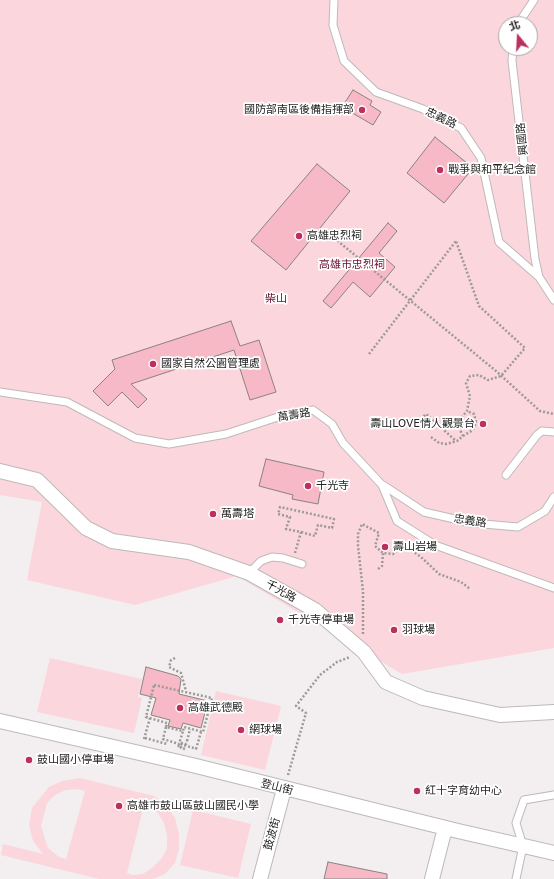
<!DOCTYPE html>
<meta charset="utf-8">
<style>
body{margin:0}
#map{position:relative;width:554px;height:879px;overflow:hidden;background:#f3eeef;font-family:"Golos Text","Noto Sans TC",sans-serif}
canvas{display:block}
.north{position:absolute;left:498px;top:16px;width:40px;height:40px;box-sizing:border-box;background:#fff;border:1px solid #a8a7a7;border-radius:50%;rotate:342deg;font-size:11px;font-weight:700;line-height:16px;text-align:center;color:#262424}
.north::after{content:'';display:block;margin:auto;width:14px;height:18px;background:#bd2f5f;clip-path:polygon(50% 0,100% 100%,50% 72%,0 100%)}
</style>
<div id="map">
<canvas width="554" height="879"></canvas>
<div class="north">北</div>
</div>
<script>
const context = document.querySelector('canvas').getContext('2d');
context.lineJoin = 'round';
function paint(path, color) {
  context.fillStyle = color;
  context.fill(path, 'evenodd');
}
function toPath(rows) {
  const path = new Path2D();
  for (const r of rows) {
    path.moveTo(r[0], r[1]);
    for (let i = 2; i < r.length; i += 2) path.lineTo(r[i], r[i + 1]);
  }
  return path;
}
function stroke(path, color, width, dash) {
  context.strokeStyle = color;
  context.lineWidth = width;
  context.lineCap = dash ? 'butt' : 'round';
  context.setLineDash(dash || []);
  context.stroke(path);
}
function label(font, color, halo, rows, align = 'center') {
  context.font = font + ' "Golos Text","Noto Sans TC",sans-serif';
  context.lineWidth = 3.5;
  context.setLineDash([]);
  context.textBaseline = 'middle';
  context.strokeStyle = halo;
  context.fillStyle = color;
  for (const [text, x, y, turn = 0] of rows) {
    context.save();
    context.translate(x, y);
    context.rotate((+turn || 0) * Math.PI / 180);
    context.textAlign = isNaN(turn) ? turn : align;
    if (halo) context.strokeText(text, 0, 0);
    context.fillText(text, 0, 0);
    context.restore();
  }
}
paint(toPath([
 [0,0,554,0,554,648,402,674,237,576,135,605,27,580,42,502,0,495],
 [506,24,530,24,530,48,506,48],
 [50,658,142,679,138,697,142,698,134,733,37,712],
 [216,691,281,706,265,770,201,755],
 [80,778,154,796,166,805,175,818,179,834,179,849,175,863,165,874,153,879,99,879,1,855,3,844,43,854,33,841,29,825,32,808,49,787,62,781],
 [78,789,85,791,66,859,59,857,48,848,41,826,47,803,55,795,66,790],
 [144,805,158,813,164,823,167,835,167,848,162,858,152,868,143,874,132,875,127,873],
 [193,810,251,824,238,878,180,865]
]), '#fcd6dd');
const building = toPath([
 [353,90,372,101,370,105,381,112,373,125,342,107,353,90],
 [435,137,473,168,444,203,407,173,435,137],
 [317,164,350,191,286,270,251,241,317,164],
 [388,223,397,231,379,253,395,267,370,297,353,282,331,308,323,301,388,223],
 [231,321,240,346,259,340,276,392,250,400,234,350,131,384,147,399,138,408,122,392,108,406,93,391,115,369,112,360,231,321],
 [266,459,324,472,318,504,292,499,293,495,259,486,266,459],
 [146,667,178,676,181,679,179,694,208,701,201,728,183,723,181,729,168,726,170,720,151,715,156,698,140,694,146,667],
 [328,862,387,874,387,879,324,879,328,862]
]);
paint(building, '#f6b9c5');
stroke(building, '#898384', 1);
const service = toPath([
 [334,0,333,25,344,61,376,92,423,109,461,128,481,158,499,242,539,277,554,300],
 [518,24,534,0],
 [513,48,512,61,535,259,539,277],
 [0,392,67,402,135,438,169,444,226,434,284,415,313,410,332,424,343,443,382,485,397,521,435,545,554,588],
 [506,475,537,435,542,431,554,432],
 [383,485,424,512,472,523,518,527,545,511,554,497],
 [249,573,261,561,272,557,283,558,302,564],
 [516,879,523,846,516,823,524,800,554,795]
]);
const minor = toPath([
 [0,471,37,480,86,528,112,541,189,552,249,573,315,610,364,652,386,682,423,698,500,715,554,712],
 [0,721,192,765,458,831,554,853],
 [260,879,284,789],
 [432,879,445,828]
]);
stroke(service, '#beb9b9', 9);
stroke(minor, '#beb9b9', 16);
stroke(toPath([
 [328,233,496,371,540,411,554,414],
 [369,354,456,241],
 [418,422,426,414,456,441],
 [463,436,473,430,476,422,474,414,467,411],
 [431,437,439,443,446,444,457,441,463,436,460,430,460,419,467,411,470,396,466,383,470,376,479,375,488,380,501,376,525,348,479,306,456,241],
 [295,553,301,532,286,529,290,517,278,514,280,507,334,519,332,528,318,525,315,536,301,532],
 [378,569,382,566,383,553],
 [363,634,363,591,358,546,358,534,362,524,379,533,375,546,383,553,393,554,404,545,421,557,439,574,461,582,470,589],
 [175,658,171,660,169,667,181,673,186,691],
 [154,685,212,698,203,732,184,727,183,731,166,727,167,723,146,717,154,685],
 [166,727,163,739,179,744,183,731],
 [145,738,167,744],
 [144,739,150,718],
 [187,741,190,729],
 [178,747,180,744,197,749],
 [196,749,201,732],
 [288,775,306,713,296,706,320,675,337,662,350,657]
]), '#9d9999', 2.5, [2, 2]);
stroke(service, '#fff', 7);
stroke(minor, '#fff', 14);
stroke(toPath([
 [185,749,181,748,182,743,186,744,187,741]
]), '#9d9999', 2.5, [2, 2]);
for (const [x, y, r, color] of [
 [362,110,4,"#bd2f5f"],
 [440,170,4,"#bd2f5f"],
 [299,236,4,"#bd2f5f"],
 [153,364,4,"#bd2f5f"],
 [483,424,4,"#bd2f5f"],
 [308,486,4,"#bd2f5f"],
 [213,514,4,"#bd2f5f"],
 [385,547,4,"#bd2f5f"],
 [280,620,4,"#bd2f5f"],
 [394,630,4,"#bd2f5f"],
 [180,708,4,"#bd2f5f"],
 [241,730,4,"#bd2f5f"],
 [29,760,4,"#bd2f5f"],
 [417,791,4,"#bd2f5f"],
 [119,806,4,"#bd2f5f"]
]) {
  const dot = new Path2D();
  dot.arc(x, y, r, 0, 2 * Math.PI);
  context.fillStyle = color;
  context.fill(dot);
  stroke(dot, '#fff', 1.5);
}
label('11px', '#262424', '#fff', [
 ["國防部南區後備指揮部",354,110,"right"],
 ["戰爭與和平紀念館",448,170],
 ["高雄忠烈祠",307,236],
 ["國家自然公園管理處",161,364],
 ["壽山LOVE情人觀景台",475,424,"right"],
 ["千光寺",316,486],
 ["萬壽塔",221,514],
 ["壽山岩場",393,547],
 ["千光寺停車場",288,620],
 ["羽球場",402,630],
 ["高雄武德殿",188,708],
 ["網球場",249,730],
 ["鼓山國小停車場",37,760],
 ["紅十字育幼中心",425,791],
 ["高雄市鼓山區鼓山國民小學",127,806]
], 'left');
label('11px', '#262424', '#fff', [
 ["忠義路",441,118,26],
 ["興國路",522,139,-96],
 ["萬壽路",294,415,-9],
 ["忠義路",470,521,9],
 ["千光路",281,591,29],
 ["登山街",277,787,14],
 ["鼓波街",272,834,-75]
]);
label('11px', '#68102f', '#fff', [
 ["高雄市忠烈祠",352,265],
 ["柴山",276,299]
]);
</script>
